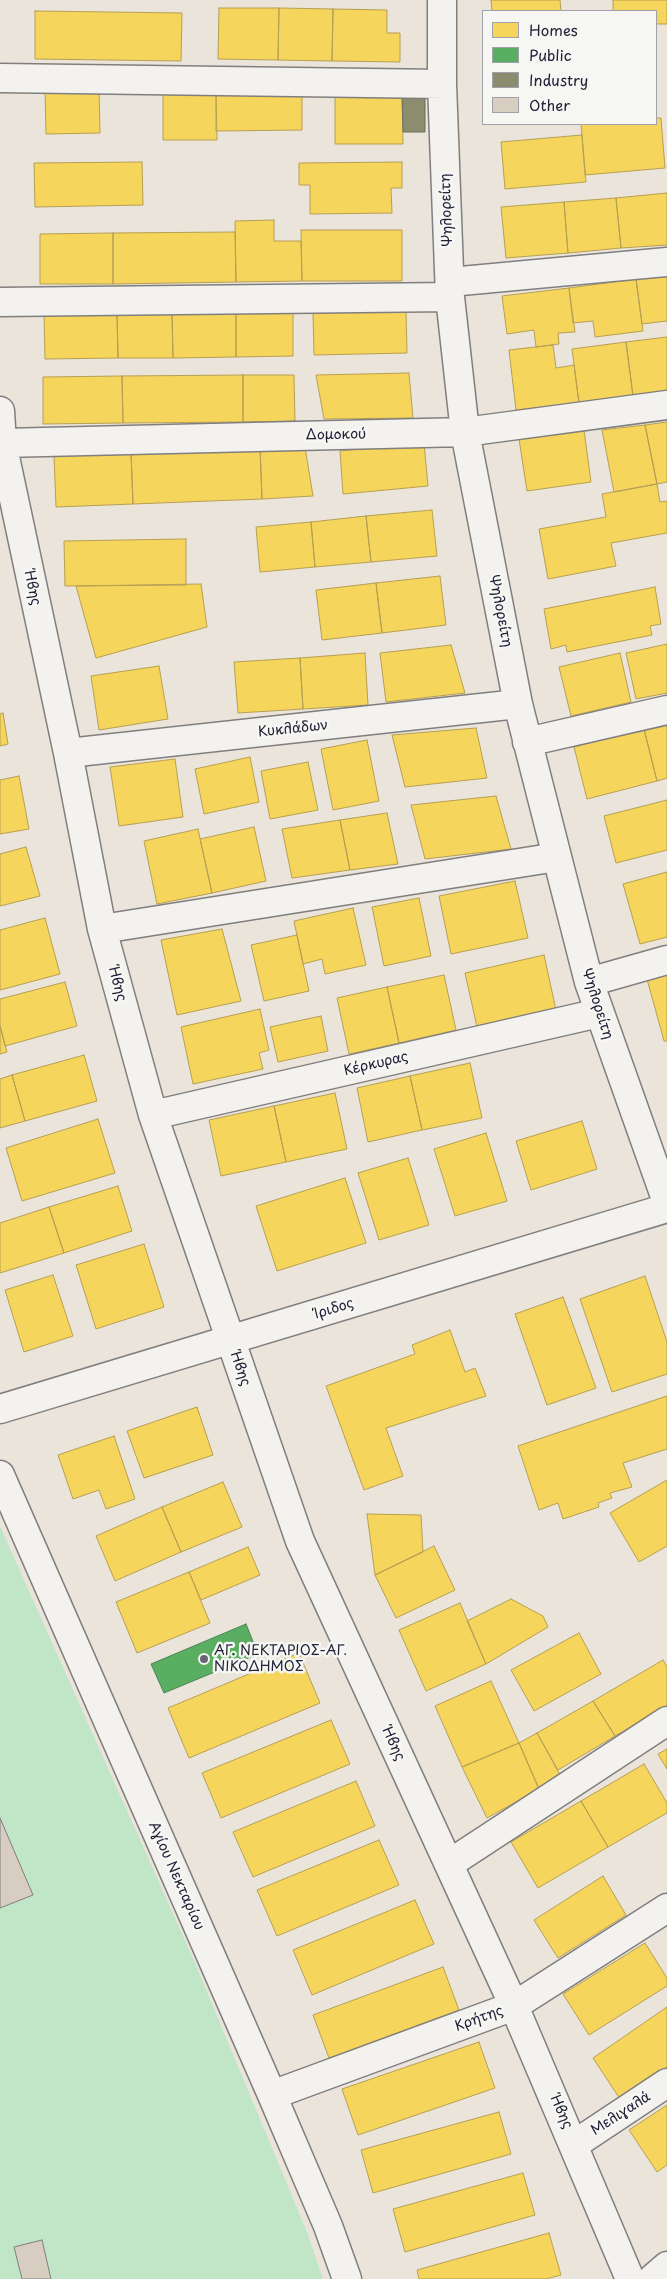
<!DOCTYPE html>
<meta charset="utf-8">
<style>
body{margin:0}
#map{position:relative;width:667px;height:2279px;overflow:hidden;background:#eae4db;font-family:"Playpen Sans",sans-serif}
canvas{display:block}
.legend{position:absolute;left:482px;top:10px;width:175px;height:115px;box-sizing:border-box;background:#f6f6f2;border:1px solid #a1a1a9;margin:0;padding:6px 9px;list-style:none;font-size:15px;color:#22223b}
.legend li{display:flex;align-items:center;gap:10px;height:25px}
.legend b{width:25px;border:1px solid #a1a1a9}
</style>
<div id="map">
<canvas width="667" height="2279"></canvas>
<ul class="legend">
<li><b style="height:14px;background:#f6d55c"></b>Homes</li>
<li><b style="height:14px;background:#5aae61"></b>Public</li>
<li><b style="height:14px;background:#8c8c6e"></b>Industry</li>
<li><b style="height:14px;background:#d7cdc1"></b>Other</li>
</ul>
</div>
<script>
const context = document.querySelector('canvas').getContext('2d');
context.lineJoin = 'round';
function paint(path, color) {
  context.fillStyle = color;
  context.fill(path, 'evenodd');
}
function toPath(rows) {
  const path = new Path2D();
  for (const r of rows) {
    path.moveTo(r[0], r[1]);
    for (let i = 2; i < r.length; i += 2) path.lineTo(r[i], r[i + 1]);
  }
  return path;
}
function stroke(path, color, width, dash) {
  context.strokeStyle = color;
  context.lineWidth = width;
  context.lineCap = dash ? 'butt' : 'round';
  context.setLineDash(dash || []);
  context.stroke(path);
}
function label(font, color, halo, rows, align = 'center') {
  context.font = font + ' "Playpen Sans",sans-serif';
  context.lineWidth = 5;
  context.setLineDash([]);
  context.textBaseline = 'middle';
  context.strokeStyle = halo;
  context.fillStyle = color;
  for (const [text, x, y, turn = 0] of rows) {
    context.save();
    context.translate(x, y);
    context.rotate((+turn || 0) * Math.PI / 180);
    context.textAlign = isNaN(turn) ? turn : align;
    if (halo) context.strokeText(text, 0, 0);
    context.fillText(text, 0, 0);
    context.restore();
  }
}
paint(toPath([
 [0,1526,195,1963,307,2232,323,2279,0,2279]
]), '#c1e6c7');
const homes = toPath([
 [491,0,560,0,561,11,492,11,491,0],
 [613,0,667,0,667,24,656,24,656,11,613,11,613,0],
 [219,8,279,8,278,60,218,59,219,8],
 [279,8,333,9,332,61,278,60,279,8],
 [333,9,387,10,387,33,400,33,400,62,332,61,333,9],
 [35,11,182,13,181,61,35,59,35,11],
 [99,88,100,133,46,134,45,89,99,88],
 [302,91,302,130,216,131,216,93,302,91],
 [163,93,216,93,217,140,163,140,163,93],
 [335,93,402,93,403,144,335,144,335,93],
 [656,118,661,118,665,168,585,175,581,124,656,124,656,118],
 [582,135,586,182,505,189,501,142,582,135],
 [142,162,143,205,35,207,34,163,142,162],
 [402,162,402,188,391,188,392,213,310,214,310,185,299,185,299,163,402,162],
 [667,193,667,245,621,248,616,198,667,193],
 [616,198,621,248,568,253,564,202,616,198],
 [564,202,568,253,506,258,501,207,564,202],
 [274,220,274,241,301,241,302,281,236,282,235,221,274,220],
 [301,230,402,230,402,281,302,281,301,230],
 [235,232,236,282,113,284,113,233,235,232],
 [113,233,113,284,40,284,40,234,113,233],
 [667,276,667,321,642,324,636,279,667,276],
 [636,279,643,331,595,337,593,321,573,323,569,288,636,279],
 [569,288,575,332,558,333,559,344,536,347,534,330,507,334,502,296,569,288],
 [293,311,293,356,236,357,236,312,293,311],
 [406,311,407,353,314,355,313,313,406,311],
 [172,312,236,312,236,357,173,358,172,312],
 [172,312,173,358,118,358,117,313,172,312],
 [44,313,117,313,118,358,45,359,44,313],
 [667,337,667,392,633,396,626,342,667,337],
 [626,342,633,396,579,403,572,349,626,342],
 [553,345,556,368,574,365,579,403,516,410,509,350,553,345],
 [409,373,413,418,324,419,316,375,409,373],
 [243,375,294,375,295,421,243,422,243,375],
 [243,375,243,422,123,423,122,376,243,375],
 [122,376,123,423,43,424,43,377,122,376],
 [667,422,667,482,657,484,645,425,667,422],
 [645,425,657,484,614,492,602,430,645,425],
 [584,430,591,482,527,491,519,439,584,430],
 [424,443,428,486,343,494,340,451,424,443],
 [260,447,305,447,313,496,262,499,260,447],
 [260,447,262,499,133,504,131,453,260,447],
 [131,453,133,504,56,507,54,456,131,453],
 [657,484,660,502,667,501,667,533,611,543,616,566,548,579,539,529,606,517,602,494,657,484],
 [432,510,437,556,371,562,366,516,432,510],
 [366,516,371,562,315,567,311,522,366,516],
 [311,522,315,567,260,572,256,527,311,522],
 [186,539,186,585,65,586,64,541,186,539],
 [440,576,446,625,382,633,376,583,440,576],
 [376,583,382,633,322,640,316,590,376,583],
 [201,584,207,627,96,658,76,586,201,584],
 [655,587,661,624,650,626,652,635,567,652,566,645,551,649,544,609,655,587],
 [667,644,667,693,636,699,626,653,667,644],
 [451,645,465,693,386,702,380,653,451,645],
 [365,653,368,705,303,709,300,658,365,653],
 [620,653,631,702,571,716,559,667,620,653],
 [300,658,303,709,238,713,234,662,300,658],
 [159,666,168,719,99,730,91,676,159,666],
 [3,713,8,744,0,746,0,714,3,713],
 [667,723,667,778,657,781,644,729,667,723],
 [476,728,487,778,405,787,392,735,476,728],
 [644,729,657,781,587,799,574,747,644,729],
 [367,740,379,801,333,810,321,749,367,740],
 [250,757,259,802,204,814,195,769,250,757],
 [175,759,183,817,119,826,110,767,175,759],
 [308,762,318,810,270,819,261,771,308,762],
 [19,776,29,829,0,834,0,780,19,776],
 [496,796,511,849,425,859,411,805,496,796],
 [667,800,667,850,616,863,604,816,667,800],
 [387,813,398,864,350,870,340,820,387,813],
 [340,820,350,870,292,878,282,829,340,820],
 [254,827,266,881,212,893,200,839,254,827],
 [198,829,212,893,157,904,144,841,198,829],
 [26,847,40,896,0,906,0,854,26,847],
 [667,872,667,937,640,944,623,884,667,872],
 [515,881,528,938,451,954,439,896,515,881],
 [419,898,431,956,384,966,372,907,419,898],
 [353,908,366,965,325,974,322,959,303,964,294,921,353,908],
 [45,918,60,974,0,990,0,930,45,918],
 [222,929,241,1001,177,1015,161,940,222,929],
 [297,935,309,991,264,1001,251,945,297,935],
 [544,955,556,1010,477,1027,465,973,544,955],
 [667,974,667,1041,664,1041,647,979,667,974],
 [444,975,456,1030,399,1043,387,987,444,975],
 [65,982,77,1026,5,1046,0,1026,0,999,65,982],
 [387,987,399,1043,349,1054,337,998,387,987],
 [260,1009,269,1050,259,1053,263,1069,193,1084,181,1027,260,1009],
 [321,1016,328,1051,278,1062,270,1027,321,1016],
 [0,1026,7,1052,0,1054,0,1026],
 [84,1055,97,1101,25,1121,12,1075,84,1055],
 [470,1063,482,1118,422,1130,410,1076,470,1063],
 [12,1075,25,1121,0,1128,0,1079,12,1075],
 [410,1076,422,1130,368,1142,357,1088,410,1076],
 [335,1093,347,1149,286,1162,274,1106,335,1093],
 [274,1106,286,1162,221,1176,209,1120,274,1106],
 [98,1119,115,1173,22,1201,6,1148,98,1119],
 [582,1121,597,1169,531,1190,516,1141,582,1121],
 [486,1133,507,1201,455,1216,434,1149,486,1133],
 [408,1158,429,1225,379,1240,358,1173,408,1158],
 [345,1178,366,1243,277,1271,256,1206,345,1178],
 [118,1186,132,1231,64,1253,49,1207,118,1186],
 [49,1207,64,1253,0,1273,0,1223,49,1207],
 [144,1244,164,1307,96,1329,76,1265,144,1244],
 [53,1275,73,1336,24,1352,5,1290,53,1275],
 [645,1276,667,1342,667,1374,612,1392,580,1299,645,1276],
 [563,1297,596,1388,547,1405,515,1314,563,1297],
 [450,1330,465,1372,475,1368,486,1396,386,1428,403,1476,364,1490,326,1386,415,1354,412,1345,450,1330],
 [667,1396,667,1449,623,1463,632,1487,610,1493,612,1498,598,1503,599,1507,563,1519,558,1503,539,1510,518,1446,667,1396],
 [197,1407,213,1455,144,1478,127,1431,197,1407],
 [114,1436,135,1499,106,1509,99,1490,73,1499,58,1455,114,1436],
 [667,1480,667,1546,639,1562,610,1513,667,1480],
 [223,1482,242,1527,181,1552,162,1507,223,1482],
 [162,1507,181,1552,115,1581,96,1536,162,1507],
 [367,1514,421,1515,423,1552,375,1575,367,1514],
 [434,1546,455,1590,396,1618,375,1575,434,1546],
 [248,1547,260,1575,201,1600,189,1572,248,1547],
 [189,1572,210,1623,137,1653,116,1602,189,1572],
 [511,1599,543,1616,548,1627,486,1664,467,1621,511,1599],
 [460,1603,486,1664,426,1691,399,1630,460,1603],
 [579,1633,601,1674,534,1711,511,1670,579,1633],
 [299,1653,320,1703,189,1758,168,1708,299,1653],
 [663,1660,667,1667,667,1706,615,1736,593,1701,663,1660],
 [491,1681,519,1743,462,1767,435,1706,491,1681],
 [593,1701,615,1736,558,1770,537,1733,593,1701],
 [331,1720,350,1764,221,1818,202,1773,331,1720],
 [537,1733,560,1775,539,1789,519,1743,537,1733],
 [519,1743,539,1789,487,1818,462,1767,519,1743],
 [667,1749,667,1769,658,1754,667,1749],
 [644,1764,667,1803,667,1813,608,1847,581,1801,644,1764],
 [356,1781,375,1826,253,1877,233,1832,356,1781],
 [581,1801,608,1847,538,1888,511,1842,581,1801],
 [379,1840,399,1885,277,1936,257,1890,379,1840],
 [603,1876,626,1915,558,1958,534,1920,603,1876],
 [415,1900,434,1944,312,1995,293,1950,415,1900],
 [645,1943,667,1978,667,1986,589,2035,563,1994,645,1943],
 [443,1967,459,2010,329,2058,313,2015,443,1967],
 [667,2007,667,2067,620,2099,593,2058,667,2007],
 [479,2042,495,2088,358,2135,342,2089,479,2042],
 [667,2105,667,2165,657,2172,629,2130,667,2105],
 [499,2112,511,2154,373,2193,361,2150,499,2112],
 [523,2173,535,2215,405,2252,393,2209,523,2173],
 [549,2233,561,2275,546,2279,419,2279,417,2270,549,2233]
]);
paint(homes, '#f6d55c');
stroke(homes, '#b69f52', 1);
const public = toPath([
 [246,1624,258,1654,164,1693,151,1664,246,1624]
]);
paint(public, '#5aae61');
stroke(public, '#498456', 1);
const industry = toPath([
 [402,93,425,93,425,132,403,132,402,93]
]);
paint(industry, '#8c8c6e');
stroke(industry, '#6c6c5f', 1);
const building = toPath([
 [0,1818,33,1895,0,1908,0,1818],
 [42,2240,51,2279,22,2279,14,2247,42,2240]
]);
paint(building, '#d7cdc1');
stroke(building, '#807e7f', 1);
const minor = toPath([
 [442,0,442,84,450,297,465,432,518,704,589,982,667,1202],
 [0,78,442,84],
 [450,282,667,262],
 [0,302,450,297],
 [0,411,2,443,68,753,102,929,153,1115,300,1541,514,2006,630,2279],
 [2,443,465,432,667,405],
 [527,742,667,710],
 [68,753,518,704],
 [102,929,557,857],
 [589,982,667,960],
 [153,1115,599,1013],
 [0,1409,667,1208],
 [0,1475,272,2095,328,2226,347,2279],
 [449,1864,667,1721],
 [272,2095,514,2006,667,1908],
 [575,2144,667,2083],
 [652,2279,667,2266]
]);
stroke(minor, '#807e7f', 31);
stroke(minor, '#f3f2ef', 28);
for (const [x, y, r, color] of [
 [204,1659,5,"#686673"]
]) {
  const dot = new Path2D();
  dot.arc(x, y, r, 0, 2 * Math.PI);
  context.fillStyle = color;
  context.fill(dot);
  stroke(dot, '#f6f6f2', 2);
}
label('14px', '#22223b', '#f6f6f2', [
 ["Ψηλορείτη",447,210,-92],
 ["Δομοκού",336,435,-1],
 ["Ήβης",32,588,78],
 ["Ψηλορείτη",500,611,79],
 ["Κυκλάδων",293,729,-6],
 ["Ήβης",117,984,75],
 ["Ψηλορείτη",597,1004,72],
 ["Κέρκυρας",376,1064,-13],
 ["Ίριδος",334,1309,-17],
 ["Ήβης",240,1369,71],
 ["Ήβης",393,1744,65],
 ["Αγίου Νεκταρίου",176,1876,66],
 ["Κρήτης",479,2019,-20],
 ["Ήβης",561,2112,66],
 ["Μελιγαλά",621,2114,-33]
]);
label('14px', '#22223b', '#f6f6f2', [
 ["ΑΓ. ΝΕΚΤΑΡΙΟΣ-ΑΓ.",214,1651],
 ["ΝΙΚΟΔΗΜΟΣ",214,1667]
], 'left');
</script>
